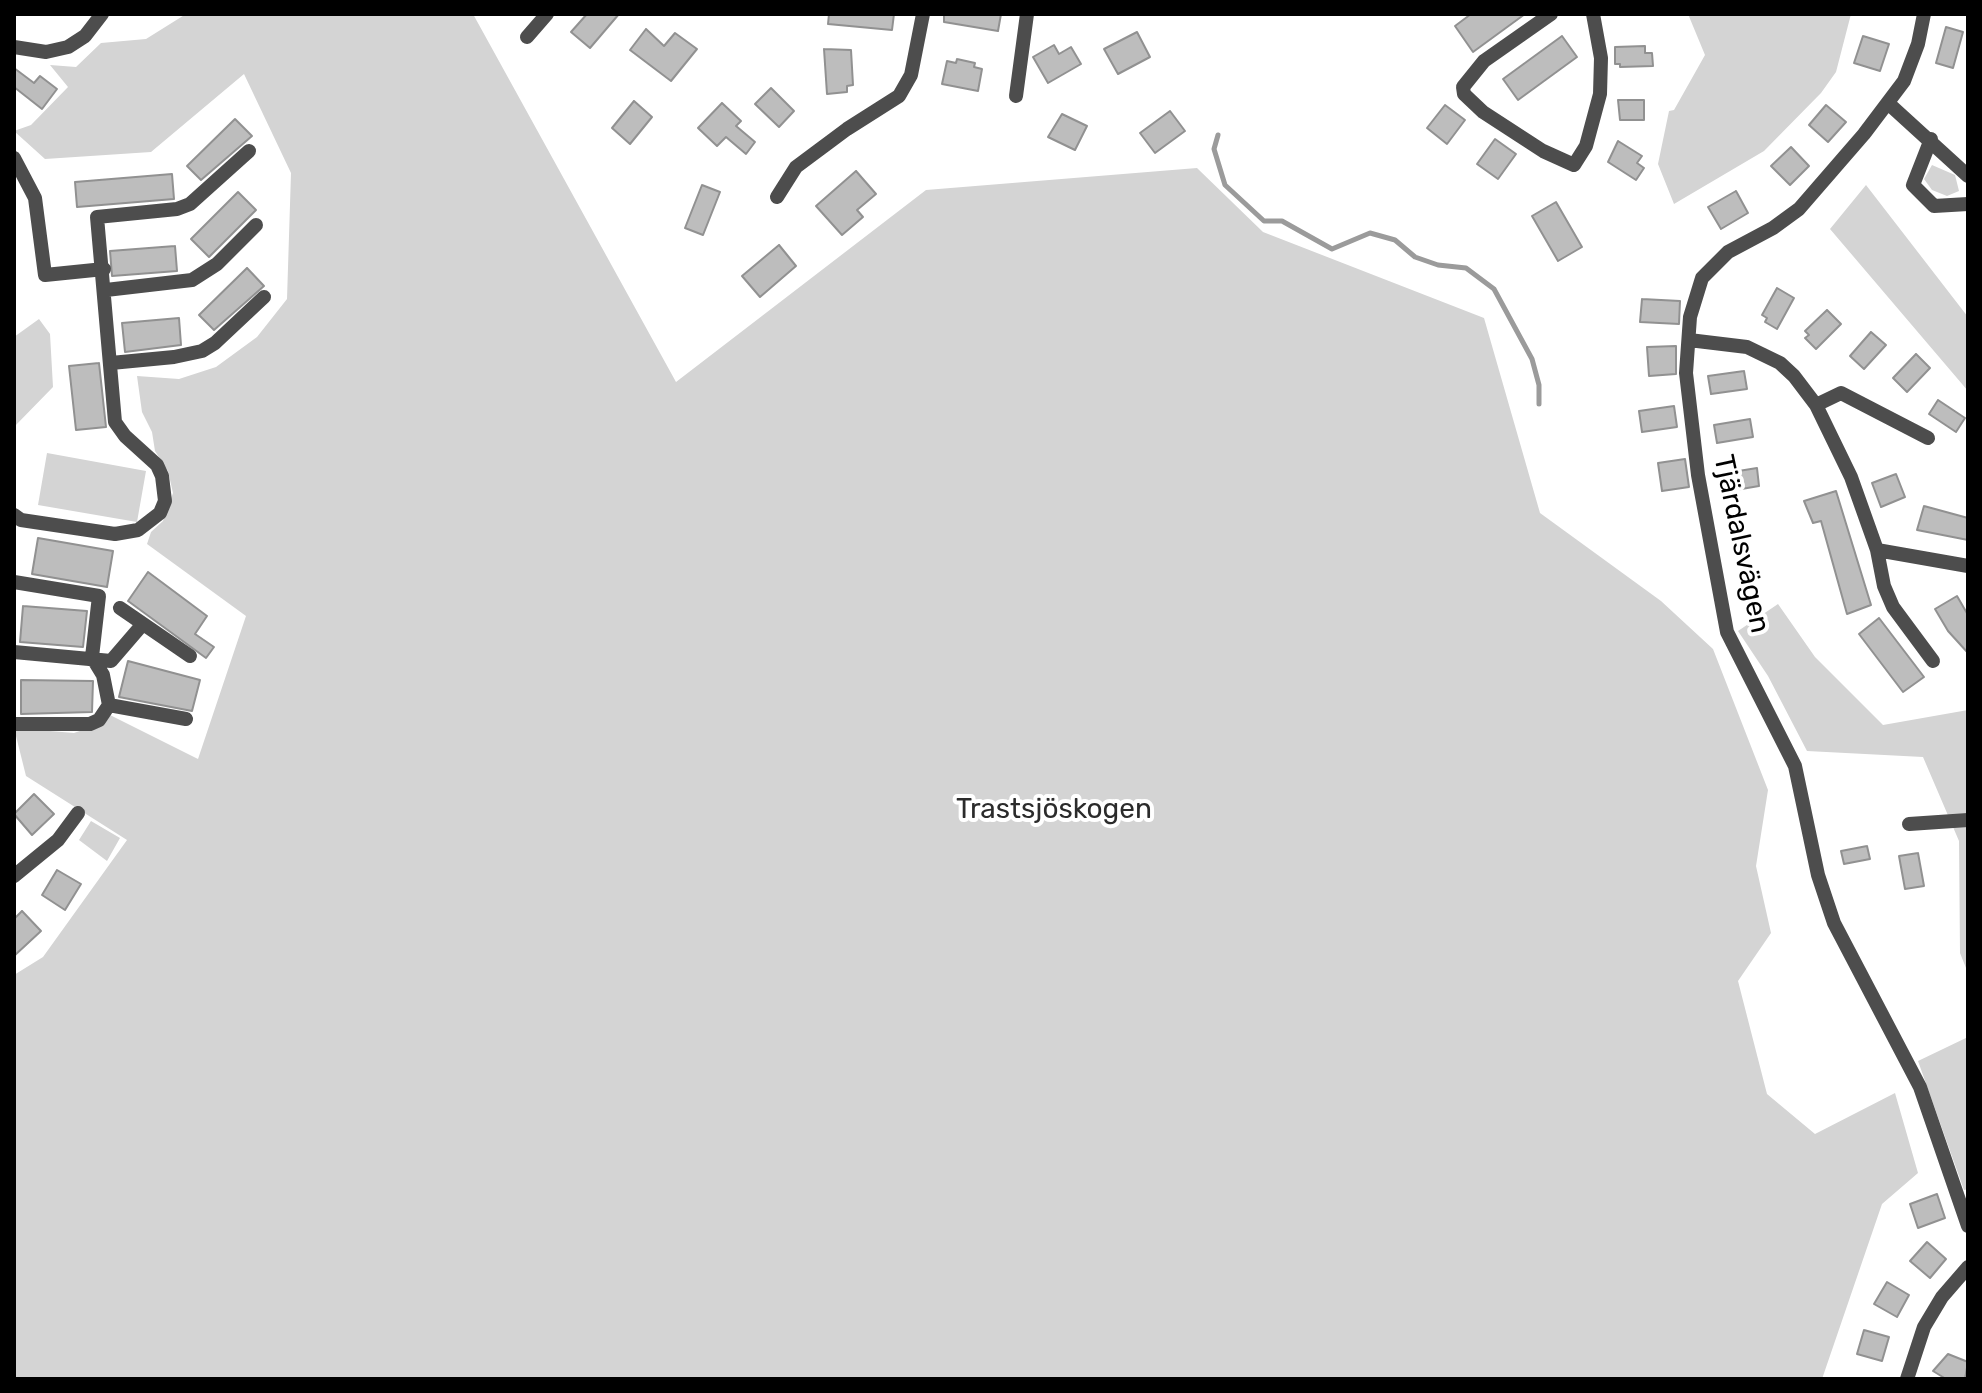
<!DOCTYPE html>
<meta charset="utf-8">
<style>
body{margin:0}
#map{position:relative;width:1982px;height:1393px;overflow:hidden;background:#fff;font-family:Rubik,sans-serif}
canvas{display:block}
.frame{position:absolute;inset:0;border:16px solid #000;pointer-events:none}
</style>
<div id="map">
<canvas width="1982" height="1393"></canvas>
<div class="frame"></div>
</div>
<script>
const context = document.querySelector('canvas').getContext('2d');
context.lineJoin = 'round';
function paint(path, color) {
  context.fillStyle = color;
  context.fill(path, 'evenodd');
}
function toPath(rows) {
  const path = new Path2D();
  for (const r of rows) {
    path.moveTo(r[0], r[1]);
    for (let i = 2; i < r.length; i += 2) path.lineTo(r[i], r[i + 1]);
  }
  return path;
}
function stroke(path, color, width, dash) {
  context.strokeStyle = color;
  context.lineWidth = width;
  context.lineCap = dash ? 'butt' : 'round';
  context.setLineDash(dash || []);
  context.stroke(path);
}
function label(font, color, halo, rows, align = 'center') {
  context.font = font + ' Rubik,sans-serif';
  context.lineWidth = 8;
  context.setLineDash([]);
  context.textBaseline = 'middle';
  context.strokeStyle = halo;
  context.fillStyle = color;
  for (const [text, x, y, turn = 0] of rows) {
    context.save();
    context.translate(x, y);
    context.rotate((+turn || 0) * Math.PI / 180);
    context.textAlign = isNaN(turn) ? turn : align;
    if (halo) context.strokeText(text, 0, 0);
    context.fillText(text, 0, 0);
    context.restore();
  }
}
paint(toPath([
 [186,14,473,14,676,382,926,190,1197,168,1263,232,1484,318,1540,513,1661,601,1713,649,1768,790,1756,866,1771,933,1738,981,1767,1094,1815,1134,1895,1093,1918,1173,1882,1204,1822,1379,14,1379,14,975,43,957,127,840,26,776,14,728,74,733,97,725,110,715,198,759,246,616,147,544,151,532,163,521,173,493,168,471,155,451,152,432,142,412,137,376,179,379,216,367,257,337,287,299,291,173,244,74,151,152,45,159,14,131,31,125,68,87,50,65,76,67,101,43,146,39],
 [1688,14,1851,14,1836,72,1821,93,1764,151,1674,204,1658,164,1669,111,1674,110,1705,55],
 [1932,165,1955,175,1959,191,1947,196,1932,190,1924,179],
 [1866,185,1968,317,1968,391,1830,229],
 [39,319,50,334,53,387,14,427,14,337],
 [47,453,146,471,137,522,38,505],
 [1778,604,1815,657,1883,725,1968,710,1968,973,1960,953,1959,841,1923,757,1807,751,1768,676,1738,631],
 [91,821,120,838,107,861,79,840],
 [1968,1037,1968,1189,1964,1190,1918,1061]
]), '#d4d4d4');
stroke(toPath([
 [1218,135,1214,149,1225,185,1264,221,1282,221,1332,249,1370,233,1395,240,1415,257,1438,265,1466,268,1494,289,1532,359,1539,385,1539,404]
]), '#9b9b9b', 5);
const building = toPath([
 [587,14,619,14,590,48,571,32,587,14],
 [829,14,894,14,892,30,828,24,829,14],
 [944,14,1001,14,998,31,944,22,944,14],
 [1471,14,1525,14,1473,52,1455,26,1471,14],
 [1946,27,1963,32,1953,68,1936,63,1946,27],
 [646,29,664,46,675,33,697,49,671,81,630,50,646,29],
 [1137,32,1150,57,1118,74,1104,49,1137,32],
 [1562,36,1577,57,1518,100,1503,79,1562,36],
 [1863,36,1889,44,1880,71,1854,63,1863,36],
 [1054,45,1059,54,1071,47,1081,64,1048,83,1033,57,1054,45],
 [1645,46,1645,53,1652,53,1653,66,1620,67,1620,64,1615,64,1615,47,1645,46],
 [824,49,851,50,853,85,847,86,847,92,827,94,824,49],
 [957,59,975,63,974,67,982,69,978,91,942,84,947,61,956,63,957,59],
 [14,68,34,83,40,76,57,89,42,109,14,87,14,68],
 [771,88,794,111,779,127,755,104,771,88],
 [1618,100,1644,100,1644,120,1620,120,1618,100],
 [634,101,652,117,630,144,612,128,634,101],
 [722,103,741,121,736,126,755,142,746,154,726,137,717,146,698,128,722,103],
 [1445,105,1465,120,1447,144,1427,128,1445,105],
 [1826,105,1846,122,1828,142,1809,125,1826,105],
 [1170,111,1185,131,1155,153,1140,133,1170,111],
 [1062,114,1087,126,1075,150,1048,137,1062,114],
 [235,119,252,136,201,180,187,166,235,119],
 [1495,139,1516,154,1498,179,1477,164,1495,139],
 [1618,141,1642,156,1637,163,1644,168,1636,180,1608,162,1618,141],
 [1791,147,1809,166,1790,185,1771,166,1791,147],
 [856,171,876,194,857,210,863,217,842,235,816,206,856,171],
 [172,174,174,199,77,207,75,182,172,174],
 [702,185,720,192,703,235,685,228,702,185],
 [1736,191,1748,213,1721,229,1708,207,1736,191],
 [238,192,256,210,209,257,191,239,238,192],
 [1556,202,1582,247,1558,261,1532,216,1556,202],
 [779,245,796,266,760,297,742,276,779,245],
 [175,246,177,271,112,276,110,251,175,246],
 [247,268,264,286,214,330,199,315,247,268],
 [1777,288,1794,298,1777,329,1765,322,1767,318,1762,315,1777,288],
 [1642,299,1680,301,1679,324,1640,322,1642,299],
 [1827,310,1841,324,1816,349,1805,338,1809,335,1805,331,1827,310],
 [179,318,181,345,125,352,122,323,179,318],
 [1871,332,1886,345,1864,369,1850,356,1871,332],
 [1676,346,1676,374,1649,376,1647,347,1676,346],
 [1916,354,1930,368,1907,392,1893,378,1916,354],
 [99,363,106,427,76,430,69,366,99,363],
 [1744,371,1747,389,1711,394,1708,376,1744,371],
 [1938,400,1965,418,1956,432,1929,414,1938,400],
 [1674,406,1677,427,1642,432,1639,411,1674,406],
 [1750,419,1753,437,1717,443,1714,425,1750,419],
 [1685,459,1689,487,1662,491,1658,463,1685,459],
 [1757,468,1759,486,1724,492,1720,474,1757,468],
 [1896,474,1905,497,1881,507,1872,483,1896,474],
 [1836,491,1871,605,1847,614,1821,521,1813,523,1804,501,1836,491],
 [1924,506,1968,518,1968,540,1917,530,1924,506],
 [38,538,113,551,107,587,32,574,38,538],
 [148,572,207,616,195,634,214,647,206,658,128,601,148,572],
 [1957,596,1968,615,1968,653,1948,631,1935,609,1957,596],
 [23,606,87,611,83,647,20,642,23,606],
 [1879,618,1924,677,1903,692,1859,634,1879,618],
 [128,661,200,680,192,711,119,697,128,661],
 [21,680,93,681,92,712,21,714,21,680],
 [34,794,54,814,32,835,14,814,34,794],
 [1867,846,1870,859,1844,864,1841,851,1867,846],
 [1918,853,1924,886,1905,889,1899,856,1918,853],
 [57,870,81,884,65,910,42,895,57,870],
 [22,911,41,931,14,956,14,919,22,911],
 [1937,1194,1945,1218,1918,1228,1910,1204,1937,1194],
 [1927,1242,1946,1259,1930,1278,1910,1261,1927,1242],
 [1887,1282,1909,1295,1897,1317,1874,1304,1887,1282],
 [1864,1330,1889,1337,1882,1361,1857,1354,1864,1330],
 [1948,1354,1968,1362,1965,1379,1946,1379,1933,1371,1948,1354]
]);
paint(building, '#bdbdbd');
stroke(building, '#919191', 2);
stroke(toPath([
 [1551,14,1484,61,1463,87,1464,94,1483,112,1543,151,1574,165,1586,146,1600,94,1601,58,1593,14],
 [1924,14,1918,44,1904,81,1864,134,1799,209,1773,228,1728,252,1702,278,1690,317,1686,373,1698,475,1727,632,1795,766,1818,875,1834,923,1920,1087,1968,1226],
 [527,37,547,14],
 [14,47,46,52,68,47,85,36,102,14],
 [1016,96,1027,14],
 [1889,104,1968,176],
 [1931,139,1913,185,1934,206,1968,204],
 [14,158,35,198,45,275,104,269],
 [777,197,796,167,847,129,899,96,911,75,923,14],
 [106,290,192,280,217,264,256,225],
 [1689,340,1747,347,1780,363,1794,376,1816,405,1851,477,1877,550,1968,566],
 [111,363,174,357,202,351,215,343,264,297],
 [1816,405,1841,393,1928,438],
 [14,515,21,520,115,534,138,530,160,513,165,501,162,476,157,465,125,436,115,422,97,217,177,209,190,204,249,151],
 [1877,550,1884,586,1893,607,1933,661],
 [14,582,99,596,92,657,103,675,109,705],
 [120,608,190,656],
 [14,652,111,661,142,625],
 [14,724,90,724,99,720,109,705,186,719],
 [1909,824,1968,820],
 [14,876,58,840,78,813],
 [1907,1379,1924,1327,1942,1297,1968,1267]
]), '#4d4d4d', 14);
label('28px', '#000', '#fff', [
 ["Tjärdalsvägen",1741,544,78]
]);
label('28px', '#2b2b2b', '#fff', [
 ["Trastsjöskogen",1054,810]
]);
</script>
